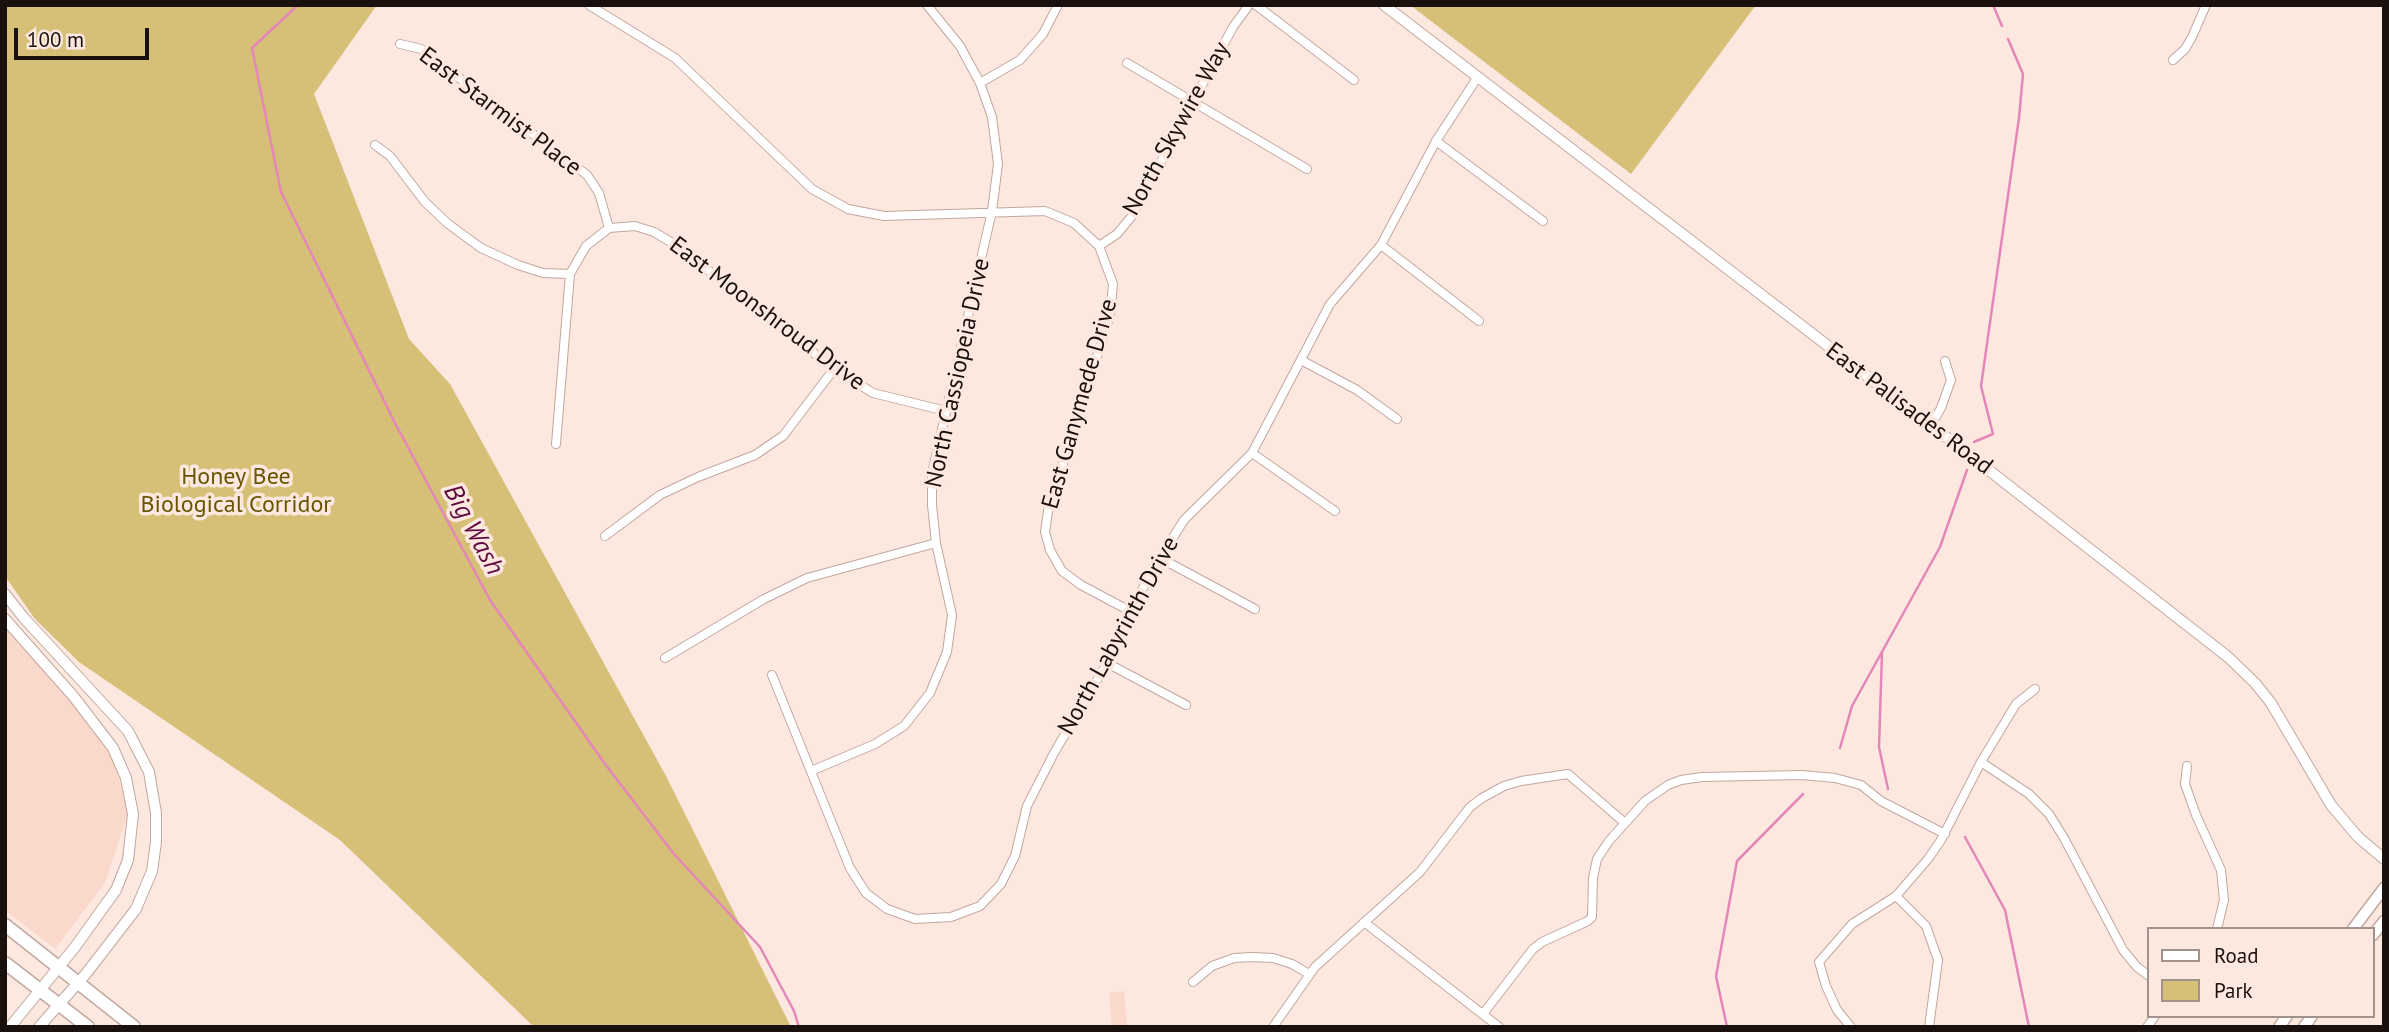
<!DOCTYPE html>
<style>
body{margin:0}
#map{position:relative;width:2389px;height:1032px;overflow:hidden;background:#fde8e0;font-family:"PT Sans",sans-serif}
canvas{display:block}
.frame{position:absolute;inset:0;border:7px solid #1a110e;pointer-events:none}
.legend{position:absolute;left:2147px;top:927px;width:228px;height:91px;box-sizing:border-box;background:#fde8e0;border:2px solid #a2928c;margin:0;padding:9px 12px;list-style:none;font-size:21px;color:#1a110e}
.legend li{display:flex;align-items:center;gap:14px;height:35px}
.legend b{width:35px;border:2px solid #a2928c}
.scale{position:absolute;left:14px;top:28px;width:135px;height:32px;box-sizing:border-box;border:4px solid #1a110e;border-top:0;padding-left:9px;font-size:21px;line-height:24px;white-space:nowrap;color:#1a110e;-webkit-text-stroke:5px #fde8e0;paint-order:stroke}
</style>
<div id="map">
<canvas width="2389" height="1032"></canvas>
<div class="frame"></div>
<ul class="legend">
<li><b style="height:9px;background:#fff"></b>Road</li>
<li><b style="height:19px;background:#d6bf77"></b>Park</li>
</ul>
<div class="scale">100 m</div>
</div>
<script>
const context = document.querySelector('canvas').getContext('2d');
context.lineJoin = 'round';
function paint(path, color) {
  context.fillStyle = color;
  context.fill(path, 'evenodd');
}
function toPath(rows) {
  const path = new Path2D();
  for (const r of rows) {
    path.moveTo(r[0], r[1]);
    for (let i = 2; i < r.length; i += 2) path.lineTo(r[i], r[i + 1]);
  }
  return path;
}
function stroke(path, color, width, dash) {
  context.strokeStyle = color;
  context.lineWidth = width;
  context.lineCap = dash ? 'butt' : 'round';
  context.setLineDash(dash || []);
  context.stroke(path);
}
function label(font, color, halo, rows, align = 'center') {
  context.font = font + ' "PT Sans",sans-serif';
  context.lineWidth = 7;
  context.setLineDash([]);
  context.textBaseline = 'middle';
  context.strokeStyle = halo;
  context.fillStyle = color;
  for (const [text, x, y, turn = 0] of rows) {
    context.save();
    context.translate(x, y);
    context.rotate((+turn || 0) * Math.PI / 180);
    context.textAlign = isNaN(turn) ? turn : align;
    if (halo) context.strokeText(text, 0, 0);
    context.fillText(text, 0, 0);
    context.restore();
  }
}
paint(toPath([
 [5,625,59,681,113,754,128,814,105,883,55,949,5,910],
 [1124,991,1127,1027,1112,1027,1109,993]
]), '#fbd8cc');
paint(toPath([
 [5,5,377,5,314,94,409,339,450,384,666,776,791,1027,534,1027,340,840,79,662,35,619,5,576],
 [1410,5,1756,5,1631,174]
]), '#d6bf77');
stroke(toPath([
 [298,5,252,48,281,192,396,425,490,600,605,764,674,854,760,947,794,1011,799,1027],
 [1993,5,2002,26],
 [1974,442,1993,434,1981,386,2019,118,2023,74,2008,39],
 [1882,653,1879,747,1888,789],
 [1840,748,1852,706,1940,547,1967,470],
 [1965,837,2005,910,2029,1027],
 [1727,1027,1716,976,1737,861,1803,794]
]), '#e387b8', 2.5);
const minor = toPath([
 [589,5,675,58,812,189,848,209,884,216,1045,211,1074,223,1099,246,1113,284,1110,315,1048,511,1045,532,1050,550,1062,571,1081,585,1130,611],
 [1256,5,1354,80],
 [400,44,421,49,587,175,599,193,609,228],
 [2173,60,2185,49,2192,37,2206,5],
 [1127,63,1307,169],
 [980,83,1020,60,1043,34,1058,5],
 [1436,141,1543,221],
 [375,145,390,156,425,202,447,223,481,248,518,265,543,273,570,274],
 [1381,245,1479,321],
 [1099,246,1117,234,1132,216,1233,27,1249,5],
 [1301,360,1357,390,1397,419],
 [1931,425,1941,408,1951,380,1945,361],
 [556,444,570,274,586,246,609,228,635,226,654,232,679,247,834,369,873,393,946,411],
 [1252,453,1335,511],
 [605,536,660,495,698,477,755,455,783,436,834,369],
 [1160,558,1255,609],
 [665,658,764,599,807,578,936,543],
 [1107,663,1186,705],
 [772,675,850,868,866,893,887,909,915,919,951,917,980,906,1001,884,1015,856,1027,806,1054,753,1107,663,1130,611,1160,558,1184,520,1252,453,1330,304,1381,245,1436,141,1477,78],
 [1981,762,2029,794,2049,814,2064,838,2123,950,2137,967,2149,976],
 [2187,766,2185,784,2196,815,2221,870,2224,900,2217,929],
 [811,771,875,744,904,726,930,693,947,652,952,615,936,543,932,505,932,473,992,211,998,164,992,117,980,83,960,46,927,5],
 [1896,896,1926,926,1938,960,1929,1027],
 [1364,922,1499,1027],
 [1193,982,1212,966,1234,958,1252,957,1273,958,1292,964,1309,974],
 [1483,1014,1533,949,1542,942,1588,921,1592,917,1593,878,1597,859,1609,841,1645,801,1668,785,1681,780,1702,777,1802,775,1835,778,1861,785,1881,801,1945,834],
 [1850,1026,1837,1010,1826,986,1819,962,1852,924,1896,896,1928,859,1941,840,1981,762,2016,704,2035,689],
 [1273,1027,1315,967,1420,872,1470,807,1482,798,1504,786,1521,781,1568,774,1625,823],
 [2147,1027,2155,1016]
]);
const tertiary = toPath([
 [1384,5,1931,425,2228,657,2255,683,2271,703,2331,805,2358,837,2384,859],
 [5,594,23,617,128,731,149,772,156,813,156,842,152,871,136,909,85,975,39,1027],
 [5,619,74,697,113,748,126,778,133,814,128,860,116,890,75,947,10,1027]
]);
const secondary = toPath([
 [2353,929,2384,888],
 [2373,935,2384,921],
 [2279,1027,2287,1016],
 [2304,1027,2312,1016]
]);
const primary = toPath([
 [5,925,134,1027],
 [5,963,88,1027]
]);
stroke(minor, '#c1a79e', 10);
stroke(tertiary, '#c1a79e', 12);
stroke(secondary, '#c1a79e', 13);
stroke(primary, '#c1a79e', 15);
stroke(minor, '#fff', 8);
stroke(tertiary, '#fff', 10);
stroke(secondary, '#fff', 10);
stroke(primary, '#fff', 12);
label('24px', '#1a110e', '#fde8e0', [
 ["East Starmist Place",500,112,37],
 ["North Skywire Way",1177,129,-61],
 ["East Moonshroud Drive",767,314,37],
 ["North Cassiopeia Drive",958,373,-78],
 ["East Ganymede Drive",1080,404,-74],
 ["East Palisades Road",1909,409,37],
 ["North Labyrinth Drive",1119,636,-61]
]);
label('24px', '#695400', '#fde8e0', [
 ["Honey Bee",236,477],
 ["Biological Corridor",236,505]
]);
label('italic 26px', '#5e0a40', '#fde8e0', [
 ["Big Wash",473,530,62]
]);
</script>
